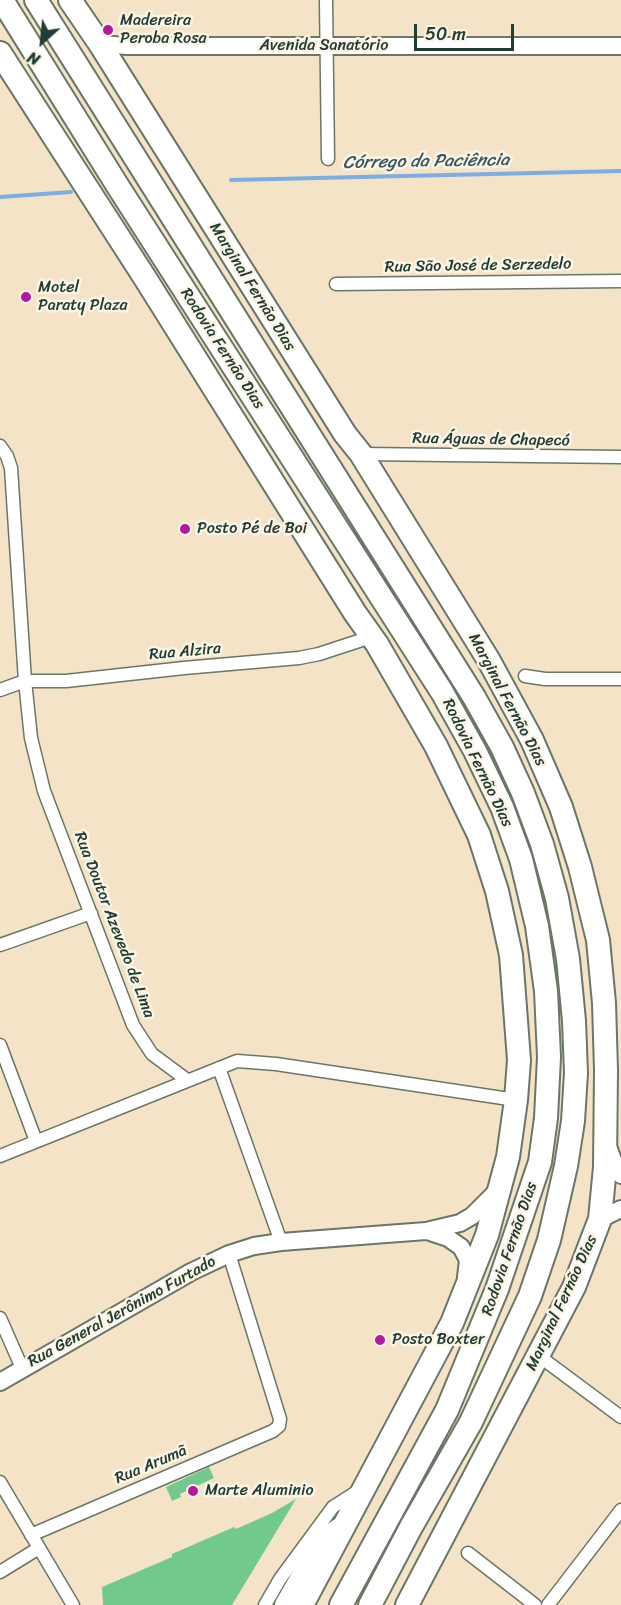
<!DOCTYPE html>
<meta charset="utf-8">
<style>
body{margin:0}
#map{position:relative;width:621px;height:1605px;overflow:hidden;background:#f4e3c7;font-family:Sriracha,sans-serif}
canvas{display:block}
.north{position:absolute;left:12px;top:12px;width:60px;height:60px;-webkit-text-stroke:4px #fcf5e5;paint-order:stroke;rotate:207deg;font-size:16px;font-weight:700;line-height:24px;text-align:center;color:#1f3d34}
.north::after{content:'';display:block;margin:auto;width:21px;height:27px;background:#1f3d34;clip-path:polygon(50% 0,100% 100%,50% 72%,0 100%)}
.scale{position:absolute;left:414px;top:24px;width:100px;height:27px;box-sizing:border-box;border:3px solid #1f3d34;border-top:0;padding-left:8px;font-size:18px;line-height:21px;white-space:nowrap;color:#1f3d34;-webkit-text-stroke:4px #fcf5e5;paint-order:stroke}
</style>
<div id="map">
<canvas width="621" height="1605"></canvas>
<div class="north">N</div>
<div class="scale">50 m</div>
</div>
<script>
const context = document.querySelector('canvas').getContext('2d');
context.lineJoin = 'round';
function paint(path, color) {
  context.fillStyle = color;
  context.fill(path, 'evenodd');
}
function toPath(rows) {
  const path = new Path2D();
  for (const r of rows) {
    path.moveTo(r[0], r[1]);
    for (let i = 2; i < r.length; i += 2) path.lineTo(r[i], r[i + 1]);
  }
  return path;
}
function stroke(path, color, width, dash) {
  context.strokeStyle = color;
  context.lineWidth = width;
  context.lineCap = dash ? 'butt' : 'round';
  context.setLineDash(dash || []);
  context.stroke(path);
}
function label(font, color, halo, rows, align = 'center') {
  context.font = font + ' Sriracha,sans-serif';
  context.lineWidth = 5;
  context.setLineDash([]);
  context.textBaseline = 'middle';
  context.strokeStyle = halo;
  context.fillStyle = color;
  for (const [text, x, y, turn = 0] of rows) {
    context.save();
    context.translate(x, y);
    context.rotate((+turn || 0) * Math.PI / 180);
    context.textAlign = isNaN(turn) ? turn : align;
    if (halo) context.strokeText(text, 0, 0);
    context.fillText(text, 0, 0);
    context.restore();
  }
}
paint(toPath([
 [209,1467,214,1478,180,1494,181,1497,172,1501,166,1487],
 [296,1499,232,1605,103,1605,102,1587,172,1557,172,1554,234,1527,236,1529,272,1513]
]), '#72c98e');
stroke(toPath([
 [231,180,621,171],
 [0,197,71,192]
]), '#7cade7', 4);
const street = toPath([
 [326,0,328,159],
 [336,284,621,281],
 [0,446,7,456,11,468,25,681,31,738,44,791,133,1025,152,1054,187,1080],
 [361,454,621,457],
 [525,676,545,679,621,679],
 [0,690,25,681,66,681,184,668,299,658,319,654,371,637],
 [0,945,91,913],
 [0,1045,36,1141],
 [219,1068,281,1242],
 [0,1156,237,1061,276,1064,516,1100],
 [0,1318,22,1368],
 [539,1356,621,1417],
 [0,1482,73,1605],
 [31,1535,273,1431,279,1426,280,1419,229,1254],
 [468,1553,535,1605],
 [0,1572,39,1548],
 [265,1605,280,1579,333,1507,358,1491],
 [548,1605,621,1510]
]);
const secondary = toPath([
 [100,44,127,46,621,46],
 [609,1149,616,1168,621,1175],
 [600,1219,621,1209],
 [427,1231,448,1238,461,1247,468,1260,466,1277],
 [0,1382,191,1272,229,1254,254,1246,281,1242,426,1231,460,1223,472,1216,500,1188]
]);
const primary = toPath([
 [285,1605,323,1539,343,1526]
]);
const highway = toPath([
 [2,0,119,188,442,692,475,751,502,807,521,859,537,926,546,991,549,1057,546,1118,540,1162,497,1289,447,1410,341,1605],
 [36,0,474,697,502,747,523,793,542,844,557,898,568,959,574,1021,576,1073,573,1121,566,1166,549,1240,530,1296,471,1422,411,1527,370,1605],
 [70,0,100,44,345,434,361,454,488,659,532,740,561,807,580,867,598,940,604,1003,606,1070,605,1167,600,1219,574,1287,407,1605],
 [0,53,145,278,355,613,377,644,436,746,479,835,497,891,511,955,519,1060,516,1100,508,1157,487,1235,452,1323,302,1605]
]);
stroke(street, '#6a7767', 15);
stroke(secondary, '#6a7767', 20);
stroke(primary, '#6a7767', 22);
stroke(highway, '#6a7767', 26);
stroke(street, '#fff', 12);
stroke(secondary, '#fff', 16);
stroke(primary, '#fff', 20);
stroke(highway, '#fff', 22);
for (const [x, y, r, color] of [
 [108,30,6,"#b5179e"],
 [26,297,6,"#b5179e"],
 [185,529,6,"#b5179e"],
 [380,1340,6,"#b5179e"],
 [193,1491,6,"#b5179e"]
]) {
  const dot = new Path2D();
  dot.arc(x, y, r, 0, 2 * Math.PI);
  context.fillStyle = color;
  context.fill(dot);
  stroke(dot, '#fcf5e5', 2);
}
label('16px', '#1f3d34', '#fcf5e5', [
 ["Madereira",120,21],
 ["Peroba Rosa",120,39],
 ["Motel",38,288],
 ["Paraty Plaza",38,306],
 ["Posto Pé de Boi",197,529],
 ["Posto Boxter",392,1340],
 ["Marte Aluminio",205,1491]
], 'left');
label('16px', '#1f3d34', '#fcf5e5', [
 ["Avenida Sanatório",324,46],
 ["Rua São José de Serzedelo",478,266,-1],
 ["Marginal Fernão Dias",252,287,58],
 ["Rodovia Fernão Dias",222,349,57],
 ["Rua Águas de Chapecó",491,440,1],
 ["Rua Alzira",185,652,-5],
 ["Marginal Fernão Dias",507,700,62],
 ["Rodovia Fernão Dias",477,763,64],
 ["Rua Doutor Azevedo de Lima",114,925,69],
 ["Rodovia Fernão Dias",510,1249,-71],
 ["Marginal Fernão Dias",562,1303,-65],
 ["Rua General Jerônimo Furtado",122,1312,-29],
 ["Rua Arumã",151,1465,-23]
]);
label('italic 18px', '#365961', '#fcf5e5', [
 ["Córrego da Paciência",426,162,-1]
]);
</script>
